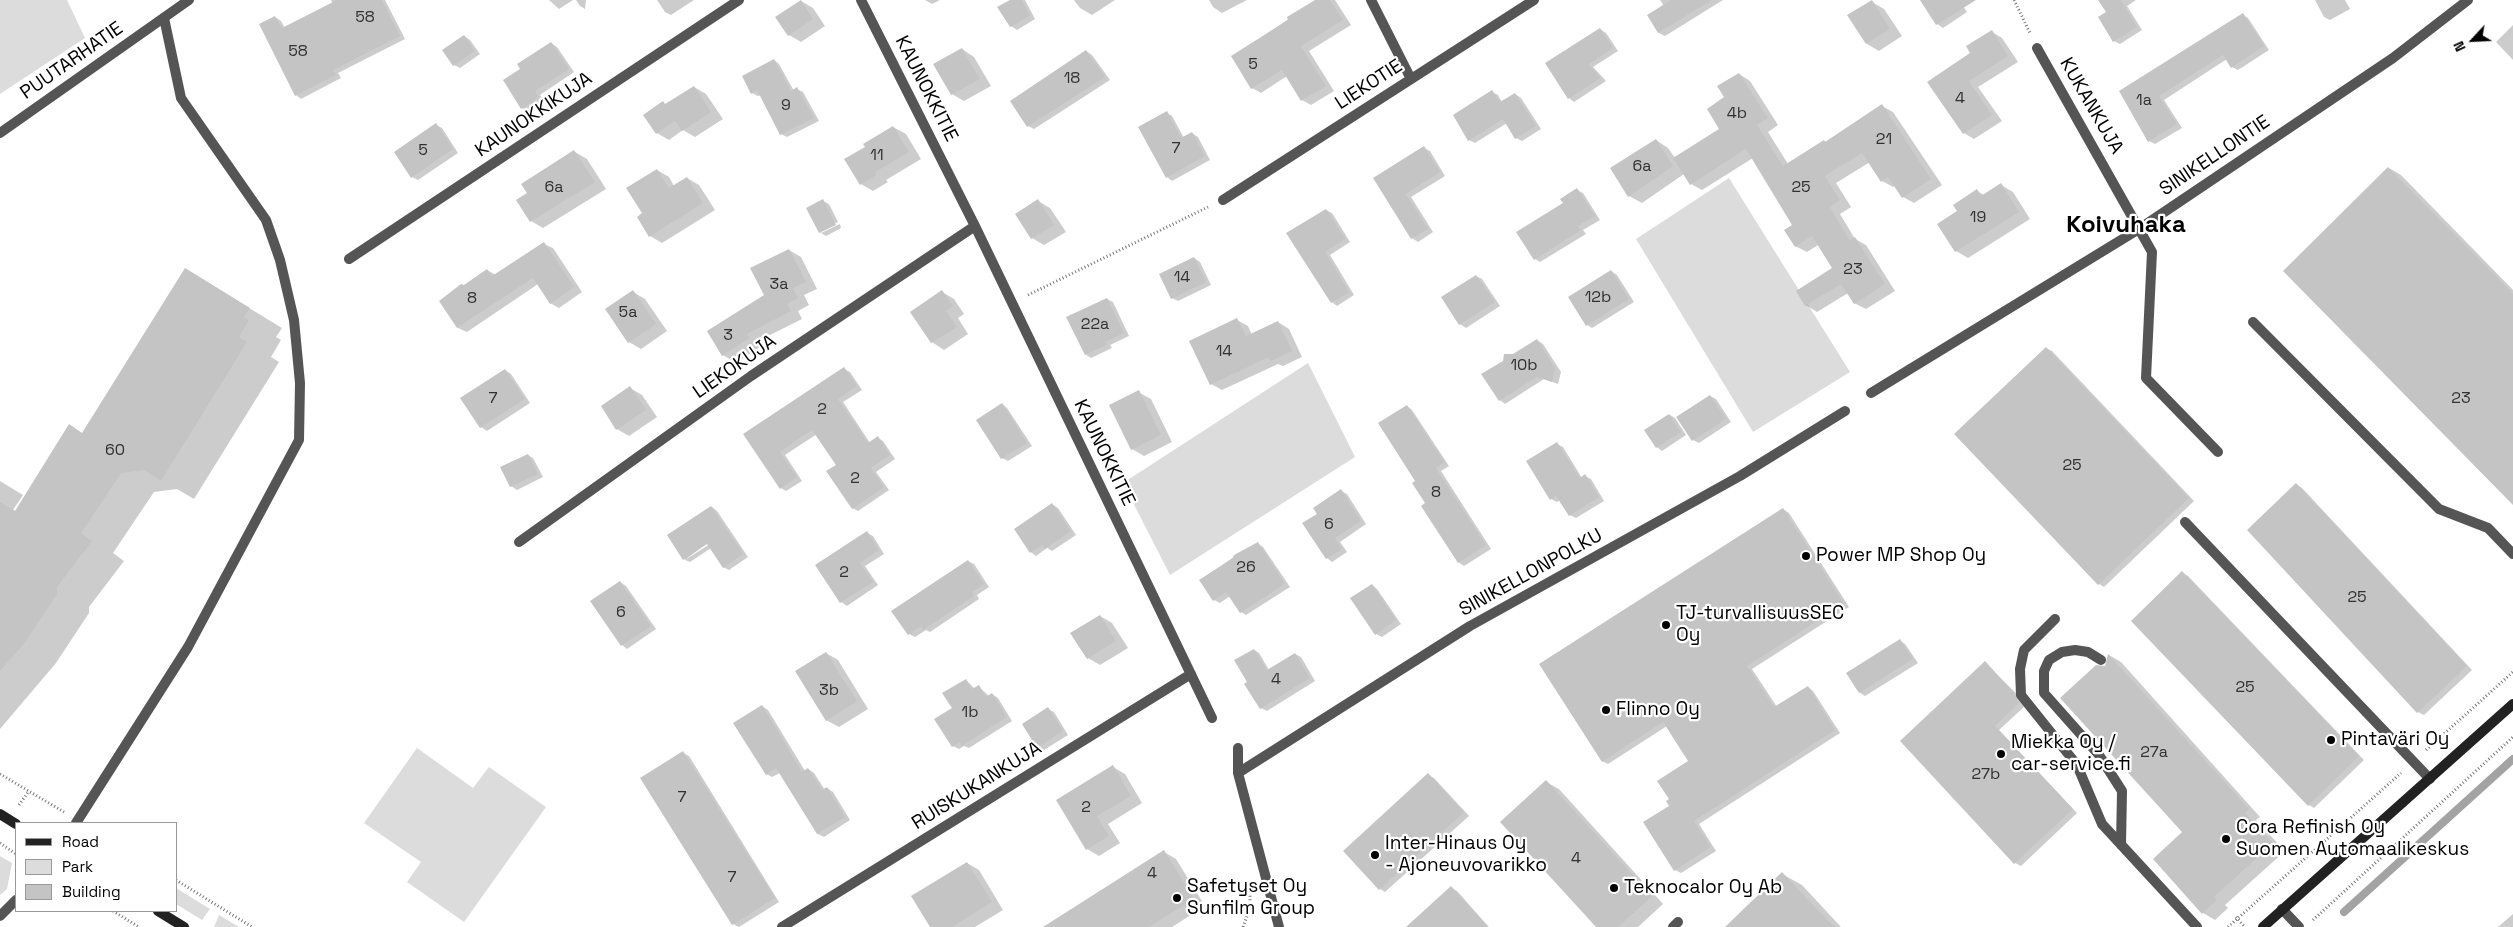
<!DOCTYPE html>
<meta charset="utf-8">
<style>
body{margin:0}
#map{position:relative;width:2513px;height:927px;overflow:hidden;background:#fff;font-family:"Space Grotesk",sans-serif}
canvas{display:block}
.legend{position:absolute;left:15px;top:822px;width:162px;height:90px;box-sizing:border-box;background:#fff;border:1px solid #999;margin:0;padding:6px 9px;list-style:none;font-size:15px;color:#000}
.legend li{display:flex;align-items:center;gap:10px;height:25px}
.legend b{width:25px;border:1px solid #999}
.north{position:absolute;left:2448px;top:15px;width:50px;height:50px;-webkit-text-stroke:4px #fff;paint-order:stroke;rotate:245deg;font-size:14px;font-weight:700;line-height:20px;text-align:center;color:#000}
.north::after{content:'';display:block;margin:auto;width:18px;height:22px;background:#000;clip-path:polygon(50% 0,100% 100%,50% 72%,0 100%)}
</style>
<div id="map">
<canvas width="2513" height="927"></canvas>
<ul class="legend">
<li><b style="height:6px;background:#222"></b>Road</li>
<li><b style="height:14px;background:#dcdcdc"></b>Park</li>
<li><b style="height:14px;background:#c4c4c4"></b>Building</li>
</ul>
<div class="north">N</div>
</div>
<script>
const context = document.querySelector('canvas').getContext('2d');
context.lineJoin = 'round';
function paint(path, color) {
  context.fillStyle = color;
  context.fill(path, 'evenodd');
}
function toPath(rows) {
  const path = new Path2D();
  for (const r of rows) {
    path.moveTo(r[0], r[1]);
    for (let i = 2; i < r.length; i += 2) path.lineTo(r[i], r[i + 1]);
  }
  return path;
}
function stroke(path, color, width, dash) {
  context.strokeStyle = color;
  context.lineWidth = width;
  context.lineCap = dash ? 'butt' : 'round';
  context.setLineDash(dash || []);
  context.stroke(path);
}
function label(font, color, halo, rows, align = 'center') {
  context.font = font + ' "Space Grotesk",sans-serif';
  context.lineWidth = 4.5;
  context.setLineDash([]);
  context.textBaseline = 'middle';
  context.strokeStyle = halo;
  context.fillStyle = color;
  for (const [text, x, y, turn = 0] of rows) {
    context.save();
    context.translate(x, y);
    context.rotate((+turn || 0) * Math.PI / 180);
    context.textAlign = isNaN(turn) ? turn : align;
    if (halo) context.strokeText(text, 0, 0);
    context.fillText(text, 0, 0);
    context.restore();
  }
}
paint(toPath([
 [0,0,67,0,85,38,0,94],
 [1729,178,1850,372,1753,432,1636,239],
 [1308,363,1355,457,1170,575,1123,483],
 [417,748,473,788,489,767,546,807,464,922,407,882,421,862,364,823],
 [0,856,12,863,7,889,0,895],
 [176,888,210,909,202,920,176,904],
 [219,915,239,927,214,927]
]), '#dcdcdc');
paint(toPath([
 [331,0,385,0,405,39,338,73,341,78,301,99,296,95,275,17,281,21,285,28,333,4],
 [549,0,573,0,559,9],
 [576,0,586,0,585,9,580,6],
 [657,0,694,0,671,15,665,12],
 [925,0,940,0,932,4],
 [1012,0,1025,0,1035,19,1017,30,1011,26],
 [1074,0,1115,0,1092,15,1080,8],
 [1209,0,1247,0,1222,13,1213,7],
 [1317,0,1335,0,1351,25,1309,51,1334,91,1311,105,1302,100,1287,76,1261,93,1252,88,1232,57],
 [1660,0,1723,0,1665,36,1659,33,1649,16,1664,6],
 [1922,0,1959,0,1967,12,1943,28,1937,24],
 [2100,0,2136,0,2127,6,2142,30,2120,44,2114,41,2107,13],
 [2315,0,2345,0,2350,9,2330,20,2324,17],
 [801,1,813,8,825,26,801,42,789,35],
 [1872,2,1884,9,1902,36,1879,51,1867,44],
 [2243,15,2248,18,2269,50,2238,70,2232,67,2227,59,2164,100,2182,128,2155,144,2149,141,2121,92],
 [2513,25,2513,60,2496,42],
 [1600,29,1606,33,1618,51,1593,67,1606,81,1574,102,1569,98],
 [1992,32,2002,38,2018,62,1978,87,2002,121,1974,139,1964,133,1929,83,1972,53],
 [464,36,470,40,480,54,460,68,454,65],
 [551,43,557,47,574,72,540,95,544,101,528,111,522,108,522,70],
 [962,49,974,57,991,86,964,101,952,94],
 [1086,51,1092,55,1110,80,1034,129,1028,126],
 [774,60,779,64,794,91,797,89,803,92,819,121,787,137,781,134,761,95,758,96,752,93],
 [1739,74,1750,81,1778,125,1768,132,1788,164,1824,141,1826,142,1882,106,1893,112,1942,185,1914,203,1903,197,1895,186,1893,187,1882,181,1870,162,1836,183,1851,207,1840,214,1855,239,1866,245,1895,291,1866,309,1854,303,1848,293,1817,312,1806,305,1833,269,1818,245,1807,252,1795,246,1794,225,1753,158,1702,190,1691,184,1684,174,1642,203,1629,196,1656,140,1668,148,1675,158,1721,129,1726,98],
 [694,87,706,94,723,119,695,137,683,130,669,140,657,133,663,103,667,105],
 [1492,92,1498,95,1502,102,1515,94,1521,98,1541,129,1522,141,1516,138,1507,123,1475,143,1469,140],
 [1167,113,1172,116,1184,138,1192,133,1198,137,1210,160,1172,181,1167,177],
 [436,125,442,128,458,153,418,180,412,177],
 [893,127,906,134,921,159,886,180,888,182,873,191,861,184,867,147],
 [1424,148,1430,151,1445,176,1411,197,1433,232,1418,242,1412,238,1375,179],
 [575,152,587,159,606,189,543,228,531,221,528,193],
 [2389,168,2401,175,2513,290,2513,503],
 [657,170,669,177,674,186,687,178,699,185,715,210,662,243,650,236,644,214],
 [2001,185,2013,192,2030,219,1968,258,1956,251,1958,212,1977,191,1984,195],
 [1577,190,1583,193,1600,220,1583,230,1586,234,1540,262,1535,259,1564,203],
 [823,201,829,204,838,222,821,231,821,233,820,232],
 [1038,201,1050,208,1066,232,1044,245,1032,238],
 [1326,210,1332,213,1350,242,1330,255,1354,295,1337,306,1332,302,1288,234],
 [840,224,841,228,826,236,821,233],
 [544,244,553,248,582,292,559,308,550,303,538,284,467,332,458,328,441,302,487,270,496,275],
 [789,250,801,257,817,289,804,295,809,305,798,311,802,319,758,341,761,346,736,363,723,355,708,333,765,295],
 [1194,258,1200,262,1211,285,1178,301,1172,298],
 [185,269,282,328,276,337,281,340,271,357,279,362,194,499,177,489,154,492,113,553,124,561,89,607,89,613,56,663,0,729,0,481,23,495,13,510,16,511,83,434],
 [1611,271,1617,275,1634,302,1592,328,1587,325],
 [1476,276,1482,279,1500,306,1466,328,1460,324],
 [633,292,645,299,667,331,641,349,629,342],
 [942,292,954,299,964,314,958,318,968,334,944,350,932,342],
 [1107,299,1113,302,1129,336,1110,345,1112,348,1091,358,1085,354],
 [1237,320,1248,326,1252,335,1278,322,1289,329,1302,357,1283,366,1278,364,1222,390,1211,384],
 [1537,340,1543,344,1561,372,1558,384,1544,379,1505,404,1500,400,1513,356],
 [2046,348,2052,351,2194,501,2104,587,2099,584],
 [844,369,850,372,862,390,843,402,870,443,878,438,883,441,895,459,876,472,889,490,858,511,852,508,837,465,817,434,785,455,802,481,786,491,781,488,745,434],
 [505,370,511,374,530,403,487,431,481,427],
 [630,388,642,395,657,417,629,436,617,429],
 [1138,392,1151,399,1172,442,1144,456,1132,449],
 [1710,396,1716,399,1731,422,1699,443,1693,440],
 [1002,404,1007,408,1032,446,1008,461,1002,458],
 [1407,406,1412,410,1449,466,1441,471,1491,549,1464,566,1458,562,1417,481],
 [1670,415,1675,418,1686,435,1662,451,1657,447],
 [1557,444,1563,447,1582,478,1585,476,1591,479,1604,501,1576,518,1570,515,1560,500,1557,502,1551,499],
 [528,455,533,458,543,477,517,490,511,486],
 [2297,485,2302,488,2472,670,2424,715,2418,712],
 [1341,491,1347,494,1366,524,1340,542,1347,552,1332,562,1327,558,1319,514],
 [1052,504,1058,508,1076,535,1052,551,1047,548,1036,556,1031,552],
 [712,507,717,511,748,557,729,570,723,567,711,548,690,562,685,560,713,542,711,540,685,560,668,536],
 [1783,509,1789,513,1849,607,1752,669,1777,707,1808,687,1813,691,1840,733,1699,824,1716,851,1681,873,1675,870,1671,806,1690,761,1667,726,1608,764,1602,761],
 [867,533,873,536,884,554,865,566,878,585,847,606,841,602],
 [1258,544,1263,547,1290,587,1246,615,1241,612,1230,596,1220,603,1214,600,1201,580,1241,552],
 [968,561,974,564,989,587,977,595,979,599,930,632,926,630,915,637,909,634],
 [2182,573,2188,576,2364,760,2314,808,2309,805],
 [620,582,626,586,656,629,627,649,622,645],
 [1372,585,1377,589,1401,624,1382,637,1376,634],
 [1100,616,1112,623,1128,648,1100,665,1088,658],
 [1900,641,1905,644,1918,663,1865,696,1859,692],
 [1254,650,1259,653,1269,670,1295,654,1301,657,1315,681,1267,711,1261,708,1249,682],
 [826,653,838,660,868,709,839,727,826,720],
 [2109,655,2121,662,2260,817,2256,820,2285,851,2225,905,2228,908,2215,920,2203,913,2184,832,2106,667],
 [1985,663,2020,697,2024,707,1999,730,2077,813,2021,866,2015,863],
 [966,680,975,689,979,687,989,696,992,694,998,698,1012,721,969,748,964,746,959,749,953,746],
 [762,706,768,710,805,771,808,769,814,773,825,790,827,788,833,792,850,820,824,837,818,834,780,773,772,777,766,774],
 [1048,709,1054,712,1068,735,1044,750,1038,747],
 [683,753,689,756,779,902,739,927,733,924],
 [1113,767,1125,774,1142,803,1108,824,1120,843,1099,856,1087,849,1058,800],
 [1428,775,1434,778,1469,816,1385,892,1380,889],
 [1546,782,1559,789,1663,904,1638,927,1598,927],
 [1164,852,1176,859,1205,906,1172,927,1045,927],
 [967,863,979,870,1003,910,975,927,932,927],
 [1782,874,1802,885,1841,927,1727,927],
 [1451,888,1457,891,1489,927,1408,927],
 [2513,914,2513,927,2498,927]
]), '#0003');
stroke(toPath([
 [2344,912,2513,759]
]), '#a3a3a3', 8);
paint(toPath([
 [337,0,382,0,400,36,333,70,336,75,295,96,259,24,275,16,282,28],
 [801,0,813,19,788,36,775,17],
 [1010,0,1022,0,1030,16,1010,27,997,7],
 [1315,0,1330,0,1343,20,1301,46,1326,86,1301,101,1282,70,1251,89,1231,56,1288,20,1287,17],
 [1671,0,1712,0,1658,33,1647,15],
 [1872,0,1890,29,1866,44,1847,15],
 [1920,0,1976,0,1936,25],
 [2098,0,2121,0,2137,27,2113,42,2098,17,2106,12],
 [2243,13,2264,46,2231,68,2223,55,2159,96,2177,124,2148,142,2119,91],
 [1600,28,1613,48,1589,64,1601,78,1568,99,1545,63],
 [1992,30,2008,56,1969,81,1992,115,1963,134,1927,82,1970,53,1966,46],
 [464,35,475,51,453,66,442,50],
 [551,42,569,69,535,91,539,97,521,109,503,80,520,69,517,64],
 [962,48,980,79,951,95,933,64],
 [1086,50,1105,77,1027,127,1010,101],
 [774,59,791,91,797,87,814,118,780,135,757,90,751,94,742,76],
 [1739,73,1768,118,1757,125,1783,166,1824,140,1825,142,1882,104,1931,179,1902,198,1888,177,1881,182,1862,153,1825,176,1840,200,1830,207,1850,241,1855,237,1885,284,1854,304,1841,284,1805,306,1796,291,1832,268,1812,236,1795,247,1784,230,1792,225,1746,149,1690,185,1673,158,1719,129,1707,109,1724,97,1717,86],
 [694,86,711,112,682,131,675,121,656,134,643,115,663,101,665,104],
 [1492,90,1500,102,1515,93,1536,126,1515,139,1503,119,1468,141,1453,115],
 [1167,111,1181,138,1192,132,1205,156,1166,178,1138,127],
 [436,123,453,149,411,178,394,152],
 [893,126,909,152,875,172,876,175,860,185,844,159,865,147,863,144],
 [1656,139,1673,166,1628,197,1610,168],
 [1424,146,1440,172,1406,194,1428,229,1411,239,1373,178],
 [574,150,595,182,530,222,516,200,527,193,521,184],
 [2388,167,2513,294,2513,505,2283,271],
 [657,169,669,188,687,177,703,203,649,237,637,217,642,213,626,188],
 [2001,183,2019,212,1955,252,1937,224,1957,211,1953,205,1977,189,1981,196],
 [1577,188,1595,216,1578,226,1581,230,1534,260,1516,232,1563,203,1560,199],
 [823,199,836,225,819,233,806,208],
 [1038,199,1054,225,1031,239,1015,214],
 [1326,209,1345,239,1325,252,1349,292,1331,303,1286,233],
 [544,242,574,287,550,304,533,278,457,328,439,301,461,284,464,285,487,269,492,276],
 [789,249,806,282,793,288,798,298,787,304,791,311,747,334,750,338,722,356,707,331,764,295,750,268],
 [1194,257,1206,282,1171,299,1159,274],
 [185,268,250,308,244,317,249,320,239,337,247,342,161,481,144,470,121,473,81,533,92,541,57,587,57,594,23,645,0,671,0,502,15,511,69,424,82,433],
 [1611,270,1629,299,1586,326,1568,297],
 [1476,275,1495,302,1459,325,1441,297],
 [633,290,656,324,628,343,605,309],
 [942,290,953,306,946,311,957,327,931,343,910,312],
 [1107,298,1124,333,1105,342,1107,345,1085,355,1066,317],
 [1237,318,1246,336,1278,321,1292,351,1271,361,1269,357,1210,385,1189,341],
 [1537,339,1555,368,1552,382,1537,377,1499,401,1481,374,1503,361,1504,354,1513,354],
 [2046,347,2189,498,2098,585,1954,434],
 [844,367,857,386,838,399,868,443,878,436,890,455,871,468,884,487,852,509,826,471,836,465,812,430,780,452,797,477,780,489,743,434],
 [505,369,525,399,480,428,460,398],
 [630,386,646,410,616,430,601,406],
 [1139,390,1161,435,1131,450,1109,405],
 [1710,395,1726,419,1692,441,1676,417],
 [1002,403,1027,443,1001,459,976,420],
 [1407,405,1444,462,1436,468,1486,545,1458,563,1421,506,1425,503,1412,483,1415,481,1378,423],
 [1669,414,1681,432,1656,448,1644,430],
 [1557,442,1580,478,1585,474,1599,497,1569,516,1556,496,1550,500,1526,461],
 [528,454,538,474,510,487,500,467],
 [2296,483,2467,666,2417,713,2247,530],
 [1341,489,1361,521,1335,538,1342,549,1326,559,1302,523,1317,514,1313,508],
 [1052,503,1071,531,1045,549,1042,545,1030,553,1014,529],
 [711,506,743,554,723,568,707,544,683,560,667,535],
 [1783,508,1844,604,1747,666,1774,707,1808,686,1835,730,1694,821,1711,847,1674,871,1643,822,1669,806,1666,801,1669,799,1657,781,1688,761,1663,722,1602,762,1539,664],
 [867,531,879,550,860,563,873,582,840,603,815,565],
 [1258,542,1285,584,1240,613,1226,592,1213,601,1199,580,1233,558,1234,555],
 [968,560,984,584,972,592,974,596,923,630,921,626,908,635,891,611],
 [2182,571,2359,756,2308,806,2131,621],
 [620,581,651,626,621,646,590,601],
 [1372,584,1396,620,1375,635,1350,598],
 [1100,615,1116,641,1087,659,1070,633],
 [1900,639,1913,659,1859,693,1846,673],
 [1254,649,1267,670,1295,653,1310,678,1260,709,1244,684,1247,682,1234,660],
 [826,652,857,701,826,721,795,671],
 [2108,654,2249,809,2245,813,2273,843,2214,897,2217,900,2202,914,2153,859,2182,832,2060,698,2096,665,2105,666],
 [1985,661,2014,693,2019,703,1995,726,2073,809,2014,864,1900,741],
 [966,679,972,689,979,685,986,697,992,693,1007,717,962,746,960,742,952,747,934,719,952,708,942,693],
 [762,705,802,772,808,768,822,790,827,787,845,817,817,834,776,768,766,775,733,723],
 [1048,707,1063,731,1037,748,1022,724],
 [683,751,775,898,732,925,640,778],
 [1113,765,1131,796,1097,816,1109,836,1086,850,1056,800],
 [1428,773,1464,812,1379,890,1343,851],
 [1546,780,1652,896,1618,927,1596,927,1500,822],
 [1164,850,1194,899,1149,927,1043,927],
 [967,862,992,902,952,927,930,927,911,896],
 [1782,872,1834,927,1725,927],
 [1451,886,1488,927,1406,927]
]), '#c4c4c4');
stroke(toPath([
 [2014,0,2030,33],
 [1028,295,1208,207],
 [2426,750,2513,672],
 [0,774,64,812],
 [19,805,29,791],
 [0,843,16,854],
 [176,880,252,927],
 [113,911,139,927],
 [2236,917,2245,927],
 [2313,920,2513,737],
 [1243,927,1250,908,1250,894],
 [2228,927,2401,773]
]), '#777', 3, [1, 2.5]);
stroke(toPath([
 [2253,322,2439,509,2488,528,2513,554],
 [1871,393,2139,229,2152,252,2146,378,2218,452],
 [2185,522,2430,779],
 [2055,619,2024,650,2020,669,2021,695,2077,765,2102,824,2197,927],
 [2101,660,2088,652,2075,650,2062,652,2049,660,2044,671,2044,693,2099,755,2122,791,2121,845],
 [76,823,188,647,299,440,300,383,294,320,280,260,266,220,181,98,164,18]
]), '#555', 10);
stroke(toPath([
 [861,0,975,226,1212,718],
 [1371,0,1411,79],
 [2037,48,2139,229,2393,58,2468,0],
 [0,133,189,0],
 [1223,200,1534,0],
 [349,259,739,0],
 [519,542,751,376,975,226],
 [1238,748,1238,773,1279,927],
 [1238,773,1470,626,1740,476,1845,411],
 [2282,909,2299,927],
 [0,916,16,900],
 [782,927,1191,674],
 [1673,927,1678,922]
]), '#555', 10);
stroke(toPath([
 [0,814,16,824],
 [158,911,184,927],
 [2263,927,2513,704]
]), '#222', 10);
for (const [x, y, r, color] of [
 [1806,556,5,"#000"],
 [1666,625,5,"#000"],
 [1606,710,5,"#000"],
 [2331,740,5,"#000"],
 [2001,754,5,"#000"],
 [2226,839,5,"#000"],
 [1375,855,5,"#000"],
 [1614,888,5,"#000"],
 [1177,898,5,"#000"]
]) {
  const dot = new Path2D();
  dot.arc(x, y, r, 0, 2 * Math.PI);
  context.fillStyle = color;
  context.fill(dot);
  stroke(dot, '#fff', 2);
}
label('16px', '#313131', null, [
 ["58",365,18],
 ["58",298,52],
 ["5",1253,65],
 ["18",1072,79],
 ["4",1960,99],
 ["1a",2144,101],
 ["9",786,106],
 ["4b",1737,114],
 ["21",1884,140],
 ["7",1176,149],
 ["5",423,151],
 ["11",877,156],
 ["6a",1642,167],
 ["6a",554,188],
 ["25",1801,188],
 ["19",1978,218],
 ["23",1853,270],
 ["14",1182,278],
 ["3a",779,285],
 ["12b",1598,298],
 ["8",472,299],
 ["5a",628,313],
 ["22a",1095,325],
 ["3",728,336],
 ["14",1224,352],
 ["10b",1524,366],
 ["7",493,399],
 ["23",2461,399],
 ["2",822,410],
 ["60",115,451],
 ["25",2072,466],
 ["2",855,479],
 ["8",1436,493],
 ["6",1329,525],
 ["26",1246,568],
 ["2",844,573],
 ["25",2357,598],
 ["6",621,613],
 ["4",1276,680],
 ["25",2245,688],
 ["3b",829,691],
 ["1b",970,713],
 ["27a",2154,753],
 ["27b",1986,775],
 ["7",682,798],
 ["2",1086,808],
 ["4",1576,859],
 ["4",1152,874],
 ["7",732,878]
]);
label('19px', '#000', '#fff', [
 ["PUUTARHATIE",72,61,-35],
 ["LIEKOTIE",1369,85,-33],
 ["KAUNOKKITIE",926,89,63],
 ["KUKANKUJA",2091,106,60],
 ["KAUNOKKIKUJA",534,115,-34],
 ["SINIKELLONTIE",2215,156,-34],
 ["LIEKOKUJA",735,367,-35],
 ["KAUNOKKITIE",1104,453,64],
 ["SINIKELLONPOLKU",1531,573,-29],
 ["RUISKUKANKUJA",977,786,-32]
]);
label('19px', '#000', '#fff', [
 ["Power MP Shop Oy",1816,556],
 ["TJ-turvallisuusSEC",1676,614],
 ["Oy",1676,636],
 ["Flinno Oy",1616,710],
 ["Pintaväri Oy",2341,740],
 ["Miekka Oy /",2011,743],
 ["car-service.fi",2011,765],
 ["Cora Refinish Oy",2236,828],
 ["Suomen Automaalikeskus",2236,850],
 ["Inter-Hinaus Oy",1385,844],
 ["- Ajoneuvovarikko",1385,866],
 ["Safetyset Oy",1187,887],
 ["Sunfilm Group",1187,909],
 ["Teknocalor Oy Ab",1624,888]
], 'left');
label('bold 24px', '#000', '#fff', [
 ["Koivuhaka",2126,225]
]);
</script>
